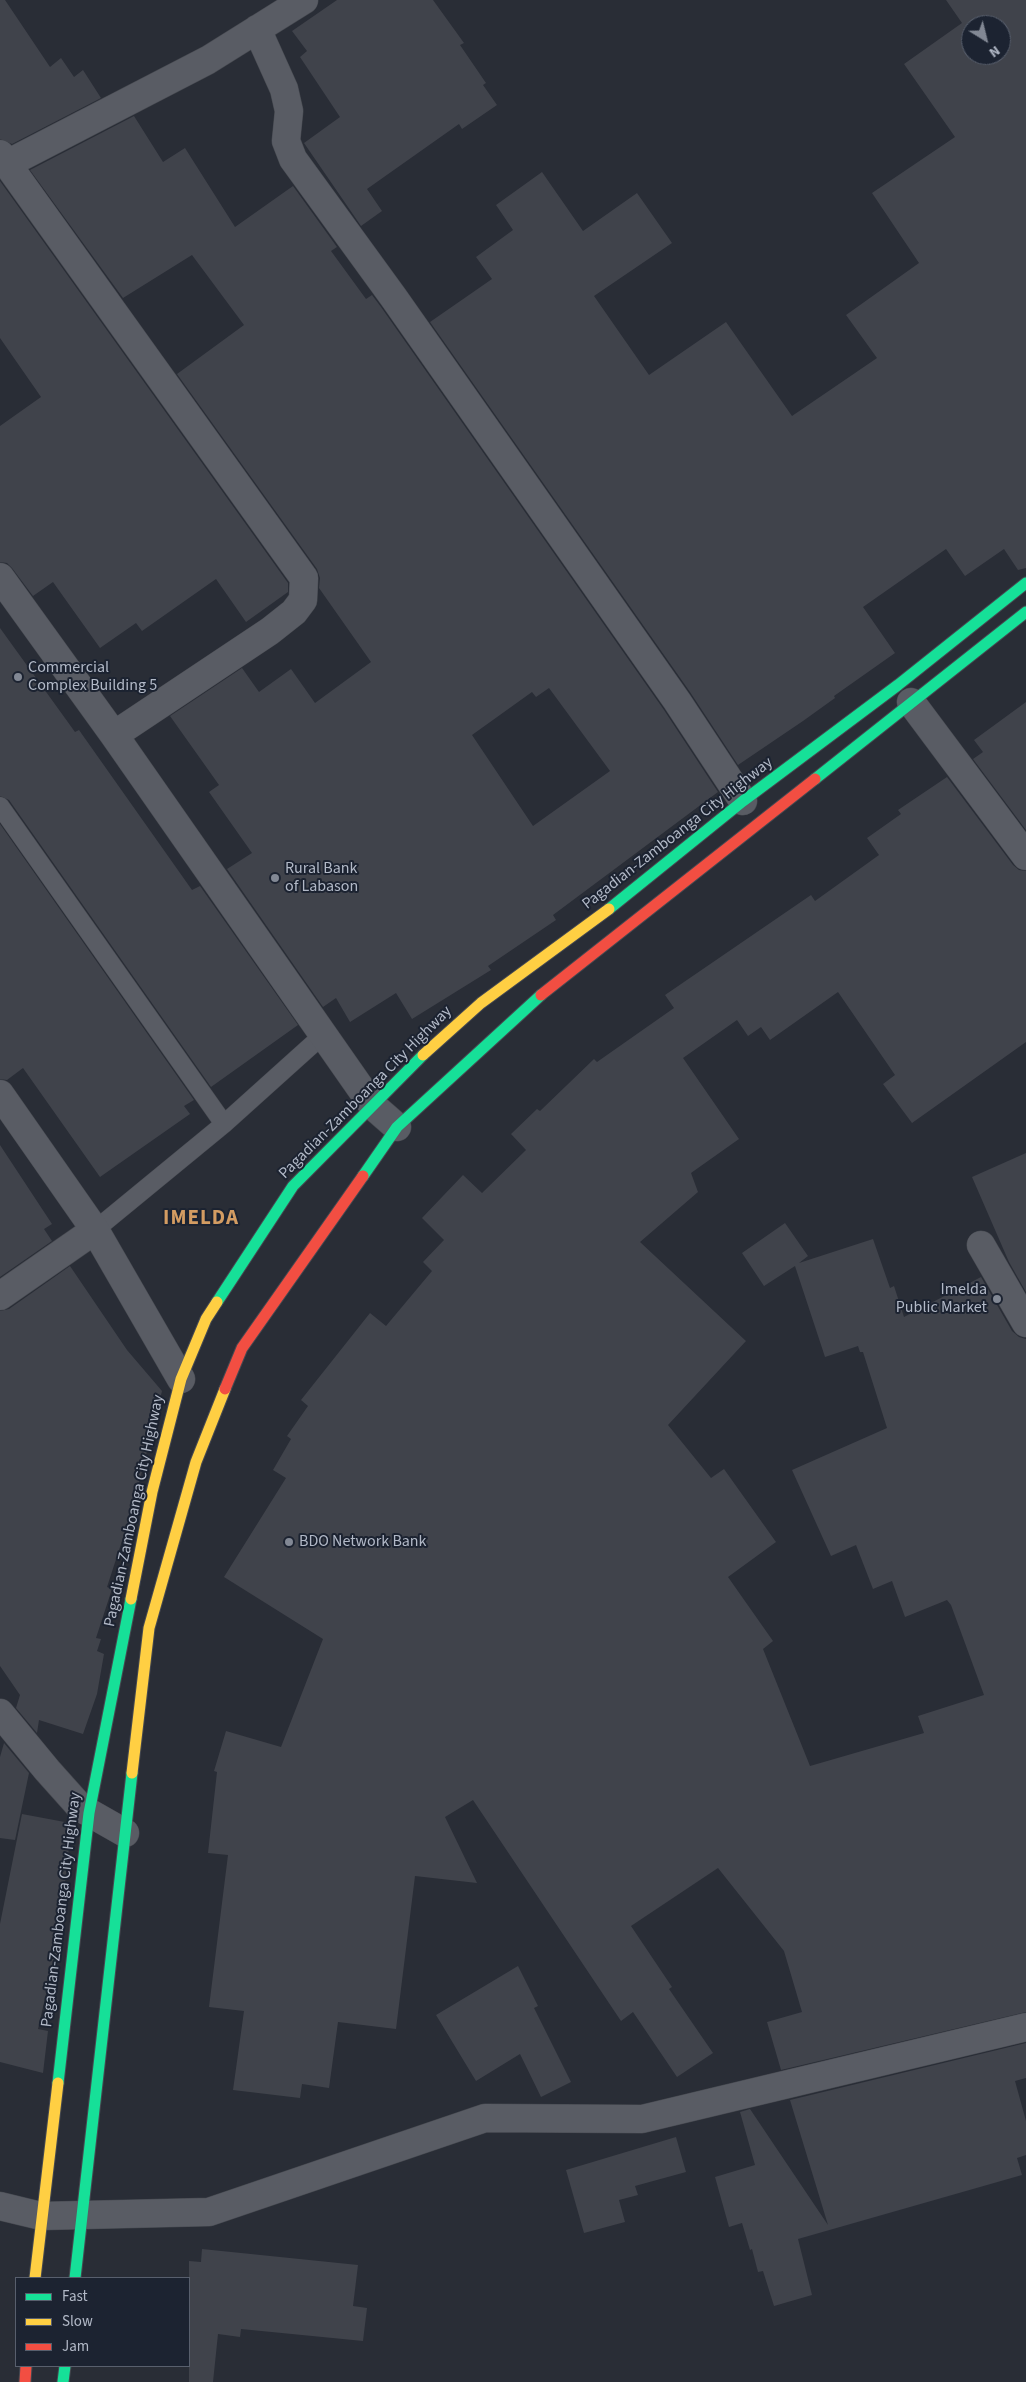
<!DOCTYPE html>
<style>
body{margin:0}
#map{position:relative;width:1026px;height:2382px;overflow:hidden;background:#292d36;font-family:"Source Sans 3",sans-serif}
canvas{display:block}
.legend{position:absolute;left:15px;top:2277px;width:175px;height:90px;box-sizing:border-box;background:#1c2331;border:1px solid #585f6d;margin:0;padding:6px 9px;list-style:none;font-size:15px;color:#b2b9c7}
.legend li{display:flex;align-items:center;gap:10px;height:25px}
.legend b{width:25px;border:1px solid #585f6d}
.north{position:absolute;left:961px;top:15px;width:50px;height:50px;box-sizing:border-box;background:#1c2331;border:1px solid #585f6d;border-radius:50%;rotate:144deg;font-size:14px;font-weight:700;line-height:20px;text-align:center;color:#b2b9c7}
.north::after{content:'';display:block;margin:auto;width:18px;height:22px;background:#828894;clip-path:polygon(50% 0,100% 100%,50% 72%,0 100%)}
</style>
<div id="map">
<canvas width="1026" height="2382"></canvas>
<ul class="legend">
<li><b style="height:6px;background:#16e098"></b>Fast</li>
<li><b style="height:6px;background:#ffcf43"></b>Slow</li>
<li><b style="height:6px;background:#f24e42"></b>Jam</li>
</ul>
<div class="north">N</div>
</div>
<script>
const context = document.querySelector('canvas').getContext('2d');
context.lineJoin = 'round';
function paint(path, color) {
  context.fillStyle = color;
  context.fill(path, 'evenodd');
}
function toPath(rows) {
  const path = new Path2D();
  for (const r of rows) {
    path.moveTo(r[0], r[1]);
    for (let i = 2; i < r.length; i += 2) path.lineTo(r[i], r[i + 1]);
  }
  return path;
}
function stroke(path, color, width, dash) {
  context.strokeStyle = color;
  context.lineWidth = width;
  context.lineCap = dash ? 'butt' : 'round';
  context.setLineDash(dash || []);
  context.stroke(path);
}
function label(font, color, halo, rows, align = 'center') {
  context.font = font + ' "Source Sans 3",sans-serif';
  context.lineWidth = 4;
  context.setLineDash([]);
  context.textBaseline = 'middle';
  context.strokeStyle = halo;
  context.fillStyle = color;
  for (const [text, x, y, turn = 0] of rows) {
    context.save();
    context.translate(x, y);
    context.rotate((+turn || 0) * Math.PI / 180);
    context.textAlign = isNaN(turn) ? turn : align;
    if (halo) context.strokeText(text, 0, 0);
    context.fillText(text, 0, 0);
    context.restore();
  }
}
paint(toPath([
 [0,0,5,0,50,67,61,58,74,77,83,70,101,98,12,144,0,139],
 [337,0,433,0,464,43,460,45,486,83,483,85,497,105,462,129,459,124,367,189,382,211,361,226,304,143,340,117,300,57,307,51,292,31],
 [946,0,1026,0,1026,568,1018,570,1004,549,965,576,946,549,863,607,895,653,834,696,835,698,803,721,738,765,690,692,430,322,492,279,476,257,513,230,496,205,542,172,583,231,637,193,672,243,594,296,649,375,726,322,792,416,877,358,846,315,919,263,872,193,955,137,904,64,962,23],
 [971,25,1001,25,1001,55,971,55],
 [134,116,163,162,185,148,235,227,293,186,337,247,331,251,366,299,372,295,381,307,664,710,718,792,553,915,556,920,488,966,491,970,412,1019,396,993,350,1022,336,998,323,1007,227,869,252,853,209,792,219,785,170,716,242,668,259,692,291,669,315,703,371,662,319,588,320,578,317,569,177,374,244,325,192,255,123,298,30,170],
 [549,688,610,771,533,826,472,735,532,692,536,697],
 [0,181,288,583,288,592,246,622,216,579,142,631,136,623,100,648,53,582,33,596,12,568,7,563,0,562,0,426,41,397,0,338],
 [0,628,75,732,79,730,192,890,200,886,298,1025,211,1087,9,800,0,796],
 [1026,702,1026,830,973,759,983,752,974,740],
 [947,777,1013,865,1019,870,1026,871,1026,1042,912,1123,883,1084,895,1075,838,992,770,1040,761,1027,748,1036,737,1020,683,1058,739,1139,691,1173,698,1192,640,1242,746,1341,668,1425,711,1478,724,1469,776,1542,728,1577,773,1641,763,1649,810,1766,924,1733,918,1716,984,1695,951,1605,947,1600,905,1617,892,1581,873,1589,856,1545,831,1556,792,1470,887,1428,863,1352,860,1352,858,1346,825,1357,795,1266,764,1286,742,1253,785,1223,808,1256,799,1263,873,1239,890,1288,894,1286,904,1317,981,1277,1012,1331,1019,1337,1026,1339,1026,2012,781,2070,767,2022,802,2012,784,1951,718,1868,631,1926,672,1987,669,1989,713,2053,677,2077,633,2012,621,2021,473,1800,445,1817,477,1883,415,1876,396,2029,338,2022,329,2088,302,2084,300,2098,233,2090,244,2011,209,2007,228,1855,208,1853,217,1772,214,1771,226,1731,281,1747,323,1639,224,1577,286,1478,273,1470,291,1439,287,1436,308,1406,301,1400,370,1313,386,1326,432,1271,423,1262,444,1240,422,1218,463,1175,482,1193,526,1150,511,1134,537,1109,540,1111,594,1059,597,1062,674,1008,665,995,811,895,815,901,879,855,867,838,901,814,898,810],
 [0,824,194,1100,184,1106,190,1114,100,1177,23,1068,7,1080,0,1079],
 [0,1145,52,1224,44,1229,52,1241,0,1277],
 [1026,1153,1026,1292,1009,1262,972,1177],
 [70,1266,127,1350,162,1391,133,1507,107,1587,112,1589,96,1638,101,1639,97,1651,104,1654,97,1694,83,1734,39,1720,37,1733,16,1708,20,1695,0,1666,0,1311,9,1309],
 [4,1743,29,1773,15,1840,0,1838,0,1757],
 [22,1814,70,1823,65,1847,69,1847,56,1964,53,1963,38,2029,48,2031,43,2073,0,2062,0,1924],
 [518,1966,538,2006,534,2008,571,2082,541,2097,520,2054,476,2081,436,2015],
 [1026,2043,1026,2078,1015,2081,1026,2121,1026,2155,1017,2158,1022,2175,798,2239,812,2295,774,2306,763,2271,758,2272,752,2249,750,2250,742,2223,729,2227,715,2177,755,2165,740,2112,750,2109,828,2225,790,2100],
 [676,2137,686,2172,635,2186,638,2195,619,2200,625,2222,584,2233,566,2170],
 [202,2249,358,2265,353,2306,367,2308,363,2341,241,2329,240,2337,218,2334,213,2382,189,2382,189,2261,201,2262]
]), '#40434b');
const lane = toPath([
 [0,806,224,1124],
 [95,1230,224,1124,324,1034]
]);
const street = toPath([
 [257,29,284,89,289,111,286,141,293,159,394,298,677,701,743,801],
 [0,154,304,578,303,600,294,612,270,631,114,735],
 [7,164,208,60,304,0],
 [0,577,114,735,373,1106,397,1127],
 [911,702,1026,856],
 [0,1094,95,1230,181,1379],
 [981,1245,1026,1323],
 [0,1296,95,1230],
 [0,1713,47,1770,81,1808,125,1833],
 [0,2206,41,2216,209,2212,485,2118,642,2119,1026,2027]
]);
const fast = toPath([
 [815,779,1026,612],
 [609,909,743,801,898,685,1026,583],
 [363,1176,397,1127,541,995],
 [217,1302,293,1186,423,1055],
 [58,2083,89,1813,131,1599],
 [75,2278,132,1773],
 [63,2382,65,2366]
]);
const slow = toPath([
 [423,1055,481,1003,609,909],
 [131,1599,152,1492,181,1379,206,1319,217,1302],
 [132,1773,149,1628,196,1462,225,1389],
 [35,2278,58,2083]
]);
const jam = toPath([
 [541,995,815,779],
 [225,1389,242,1348,363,1176],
 [25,2382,26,2366]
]);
stroke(lane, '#45484f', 19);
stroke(street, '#45484f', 29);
stroke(fast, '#464951', 13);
stroke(slow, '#464951', 13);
stroke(jam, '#464951', 13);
stroke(lane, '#595c64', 18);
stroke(street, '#595c64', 28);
stroke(fast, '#16e098', 11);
stroke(slow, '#ffcf43', 11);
stroke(jam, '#f24e42', 11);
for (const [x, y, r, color] of [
 [18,677,5,"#828894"],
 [275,878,5,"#828894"],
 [997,1299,5,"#828894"],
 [289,1542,5,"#828894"]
]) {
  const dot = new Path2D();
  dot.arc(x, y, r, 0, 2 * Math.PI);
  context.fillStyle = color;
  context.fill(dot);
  stroke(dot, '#1c2331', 2);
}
label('16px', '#b2b9c7', '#1c2331', [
 ["Commercial",28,668],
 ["Complex Building 5",28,686],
 ["Rural Bank",285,869],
 ["of Labason",285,887],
 ["Imelda",987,1290,"right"],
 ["Public Market",987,1308,"right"],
 ["BDO Network Bank",299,1542]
], 'left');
label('16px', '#b2b9c7', '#1c2331', [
 ["Pagadian-Zamboanga City Highway",678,834,-38],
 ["Pagadian-Zamboanga City Highway",366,1093,-45],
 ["Pagadian-Zamboanga City Highway",135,1511,-78],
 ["Pagadian-Zamboanga City Highway",62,1910,-83]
]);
context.letterSpacing = '1px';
label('bold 21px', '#d39c62', '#1c2331', [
 ["IMELDA",201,1219]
]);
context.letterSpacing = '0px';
</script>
